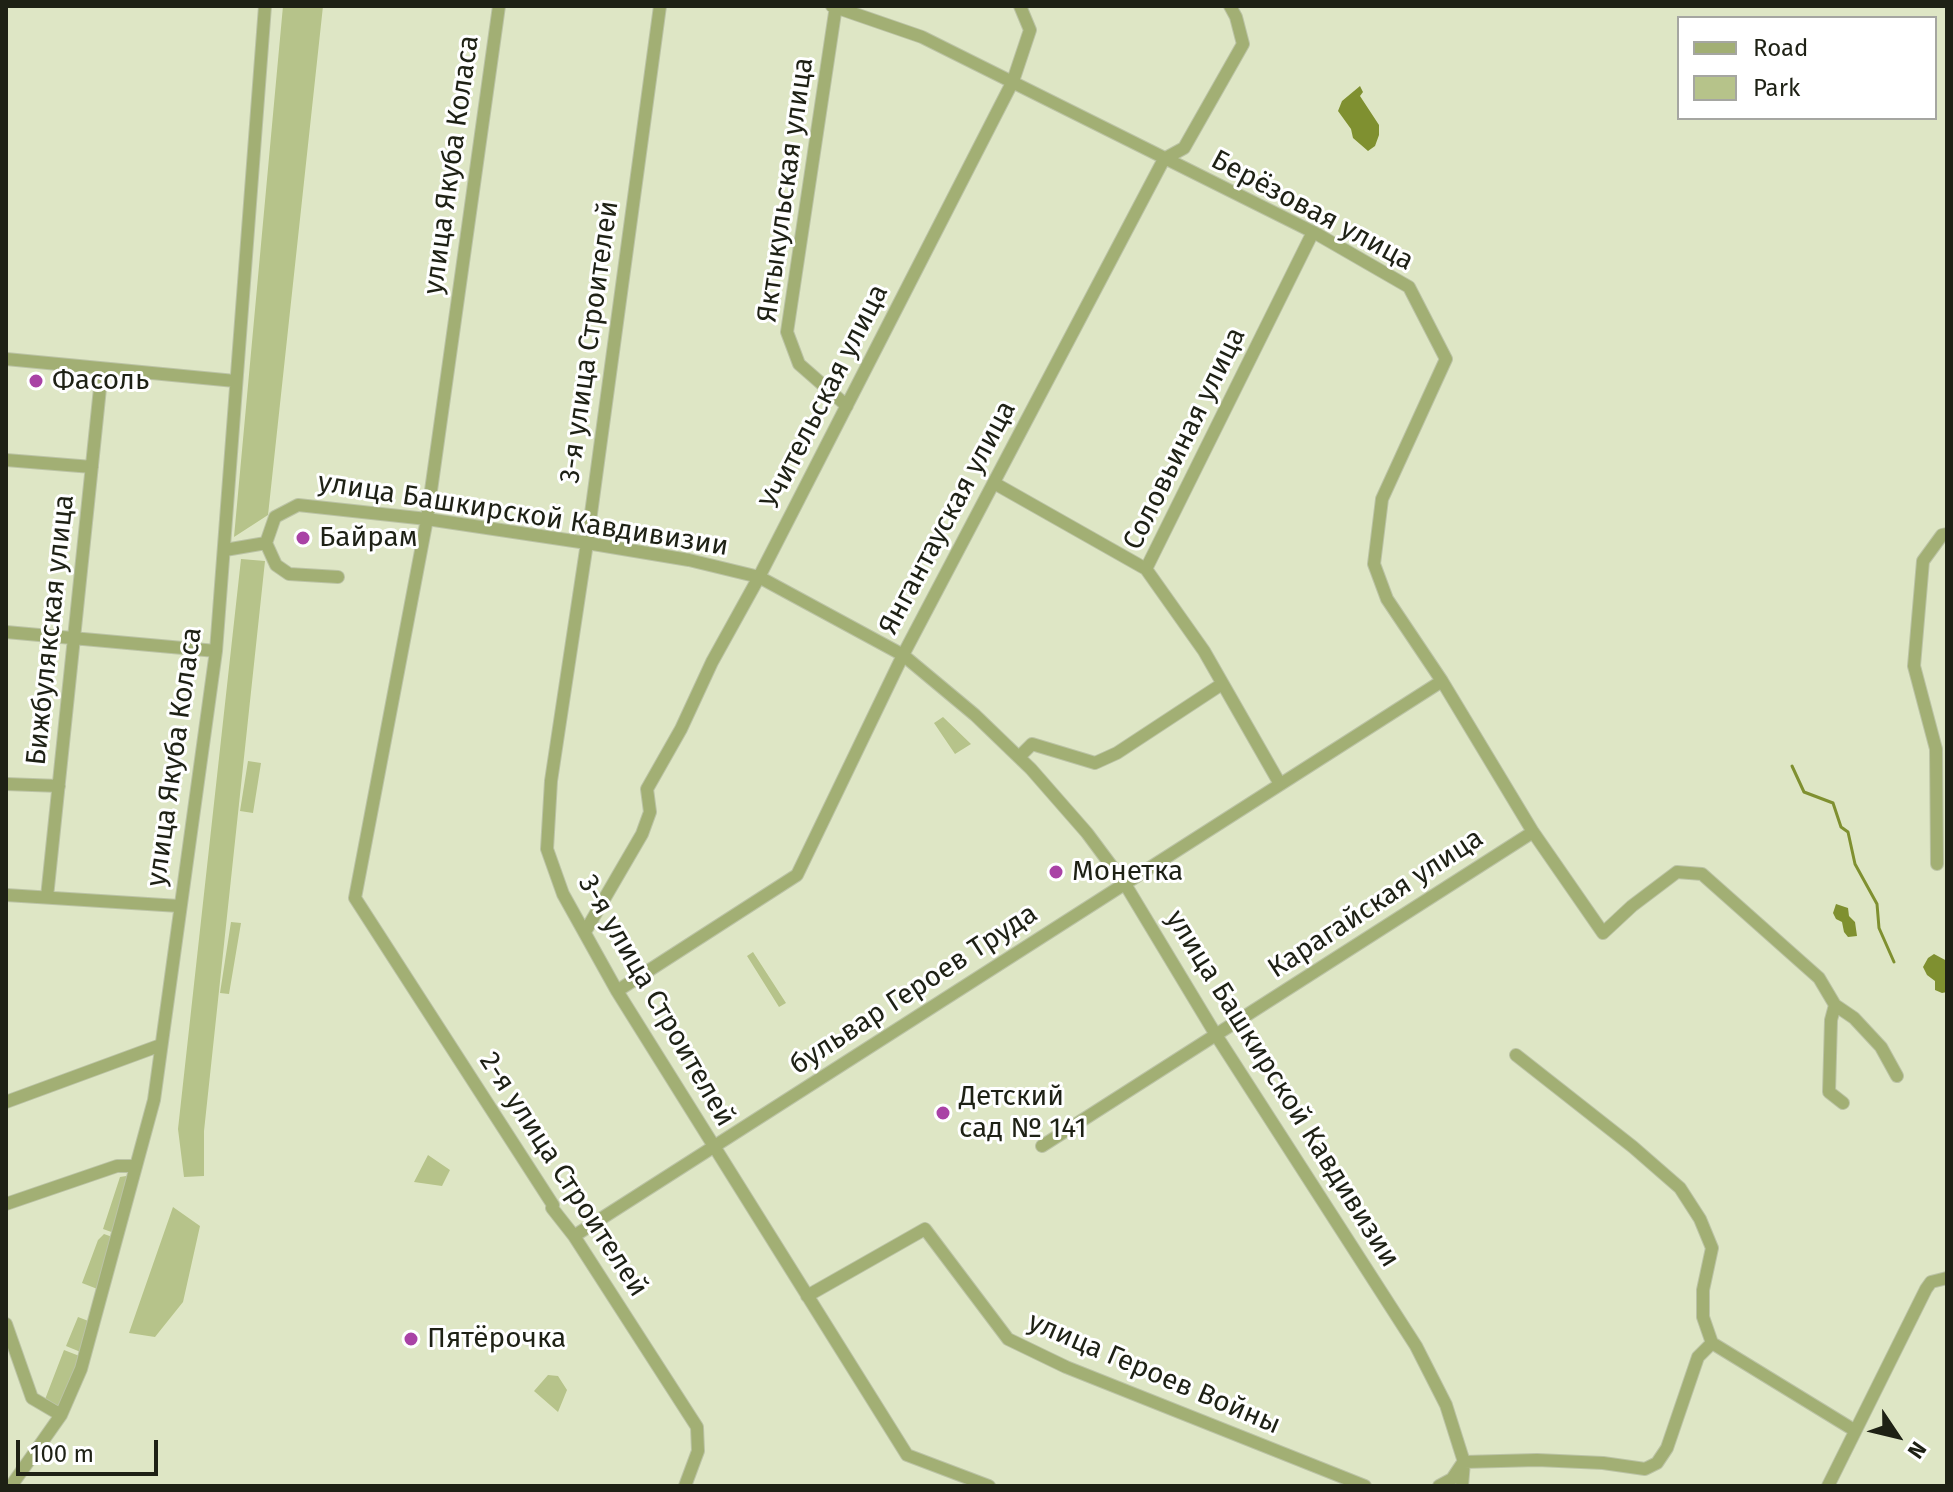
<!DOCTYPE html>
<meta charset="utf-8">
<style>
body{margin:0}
#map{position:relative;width:1953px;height:1492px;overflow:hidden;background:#dee6c5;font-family:"Fira Sans",sans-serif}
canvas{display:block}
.frame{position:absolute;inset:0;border:8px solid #1e2115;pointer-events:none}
.legend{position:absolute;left:1677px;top:16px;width:260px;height:104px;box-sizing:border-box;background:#fff;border:2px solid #a5a6a1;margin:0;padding:10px 14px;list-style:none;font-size:24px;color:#1e2115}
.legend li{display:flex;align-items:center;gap:16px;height:40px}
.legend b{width:40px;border:2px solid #a5a6a1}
.north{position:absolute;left:1857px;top:1396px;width:80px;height:80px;-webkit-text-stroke:6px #fff;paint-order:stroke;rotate:125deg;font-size:22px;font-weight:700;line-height:32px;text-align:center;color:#1e2115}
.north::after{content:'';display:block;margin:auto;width:28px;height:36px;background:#1e2115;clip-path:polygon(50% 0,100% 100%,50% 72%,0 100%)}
.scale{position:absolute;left:16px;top:1440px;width:142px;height:36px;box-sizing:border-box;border:4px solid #1e2115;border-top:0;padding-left:10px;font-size:24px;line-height:28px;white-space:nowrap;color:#1e2115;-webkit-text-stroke:6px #fff;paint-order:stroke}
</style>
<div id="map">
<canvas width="1953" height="1492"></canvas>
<div class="frame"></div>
<ul class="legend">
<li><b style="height:10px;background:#a2af74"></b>Road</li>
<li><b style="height:22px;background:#b6c38a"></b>Park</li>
</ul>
<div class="north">N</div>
<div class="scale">100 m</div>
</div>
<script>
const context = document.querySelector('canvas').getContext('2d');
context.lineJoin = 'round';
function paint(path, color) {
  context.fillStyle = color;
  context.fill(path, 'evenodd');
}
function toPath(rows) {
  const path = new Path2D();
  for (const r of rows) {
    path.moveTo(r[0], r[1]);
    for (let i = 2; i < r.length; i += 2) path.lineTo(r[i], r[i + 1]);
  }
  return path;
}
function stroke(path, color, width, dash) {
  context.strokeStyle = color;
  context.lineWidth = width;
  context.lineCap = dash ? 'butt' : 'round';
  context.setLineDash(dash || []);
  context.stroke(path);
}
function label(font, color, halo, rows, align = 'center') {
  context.font = font + ' "Fira Sans",sans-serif';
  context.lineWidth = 6;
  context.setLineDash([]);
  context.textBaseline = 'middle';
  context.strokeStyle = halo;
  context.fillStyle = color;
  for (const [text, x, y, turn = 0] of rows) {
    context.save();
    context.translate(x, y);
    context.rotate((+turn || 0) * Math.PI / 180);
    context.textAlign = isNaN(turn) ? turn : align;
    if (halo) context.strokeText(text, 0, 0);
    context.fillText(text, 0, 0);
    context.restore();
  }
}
paint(toPath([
 [283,6,323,6,268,515,234,537],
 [241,559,265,561,204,1131,204,1176,184,1177,178,1129],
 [943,717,971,744,955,754,934,723],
 [248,761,261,763,253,813,240,811],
 [231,922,241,923,229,994,220,993],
 [753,952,786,1003,779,1007,747,956],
 [428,1155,450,1170,442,1186,414,1182],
 [132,1175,117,1234,103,1229,120,1177],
 [173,1207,200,1226,183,1302,155,1337,129,1333],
 [104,1234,115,1238,100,1290,82,1283,98,1240],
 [78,1317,91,1322,83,1353,66,1346],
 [64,1350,82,1357,60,1412,44,1402],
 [548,1375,558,1376,567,1390,558,1412,534,1391]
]), '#b6c38a');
paint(toPath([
 [1360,86,1363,92,1360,96,1379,125,1379,135,1375,146,1368,151,1353,138,1351,129,1338,111,1342,101],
 [1836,904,1848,908,1849,916,1855,922,1857,936,1848,937,1844,932,1842,922,1836,919,1833,913],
 [1934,954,1947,961,1947,992,1942,993,1935,990,1935,981,1927,975,1923,967,1928,958]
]), '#7f9030');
stroke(toPath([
 [1792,766,1804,792,1833,803,1841,827,1848,832,1855,864,1877,904,1879,928,1894,962]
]), '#7f9030', 3);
const minor = toPath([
 [499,6,427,519,355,898,553,1205,552,1208,574,1236,697,1427,698,1451,685,1486],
 [660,6,587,543,551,781,547,849,563,894,617,991,907,1455,989,1486],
 [832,6,922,37,1317,234,1409,287,1446,359,1382,499,1374,564,1387,599,1442,681,1533,832,1603,933,1632,906,1677,872,1702,874,1819,978,1835,1005,1831,1020,1829,1092,1843,1103],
 [836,6,787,332,799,364,847,406],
 [6,359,235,381],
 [6,460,92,467],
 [994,483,1146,569],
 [266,543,276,565,289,574,338,577],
 [225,550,266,543,275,517,298,505,427,519,587,543,689,560,759,577,903,655,975,715,1031,769,1087,833,1125,884,1216,1035,1416,1346,1446,1405,1464,1462,1462,1486],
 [6,632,216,651],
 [1019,757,1032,744,1095,763,1117,753,1222,684],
 [6,784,59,786],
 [1280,784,1204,651,1146,569,1313,232],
 [1937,864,1936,749,1914,666,1923,561,1942,535,1947,534],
 [6,895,179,906],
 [47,897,102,369],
 [585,932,642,834,650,812,647,789,681,729,712,662,759,577,1013,81,1030,30,1020,6],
 [617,991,797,875,903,655,1164,159,1184,148,1243,44,1236,17,1230,6],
 [1835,1005,1854,1018,1881,1047,1897,1076],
 [1516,1055,1633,1147,1680,1188,1700,1219,1712,1248,1703,1290,1703,1317,1712,1343,1854,1430],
 [6,1102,161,1045],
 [1042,1146,1533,832],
 [6,1204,117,1166,136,1166],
 [574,1236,1442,681],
 [807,1296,925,1229,1008,1339,1066,1367,1365,1486],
 [6,1324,32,1398,61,1415],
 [1464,1462,1537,1460,1603,1463,1645,1469,1657,1463,1667,1448,1698,1357,1712,1343],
 [11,1486,61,1415,81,1369,154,1100,216,651,265,6],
 [1439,1486,1452,1479,1462,1464],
 [1828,1486,1926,1289,1931,1282,1947,1278]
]);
stroke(minor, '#bbc3a5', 14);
stroke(minor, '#a2af74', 12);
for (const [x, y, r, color] of [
 [36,381,8,"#a942a5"],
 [303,538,8,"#a942a5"],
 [1056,872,8,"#a942a5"],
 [943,1113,8,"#a942a5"],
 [411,1339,8,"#a942a5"]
]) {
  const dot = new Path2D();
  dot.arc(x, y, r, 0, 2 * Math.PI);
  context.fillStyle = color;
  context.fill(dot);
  stroke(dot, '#fff', 3);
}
label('28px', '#1e2115', '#fff', [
 ["улица Якуба Коласа",452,165,-82],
 ["Яктыкульская улица",786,190,-82],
 ["Берёзовая улица",1312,211,28],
 ["3-я улица Строителей",590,342,-82],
 ["Учительская улица",825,397,-63],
 ["Соловьиная улица",1185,439,-64],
 ["улица Башкирской Кавдивизии",523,515,9],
 ["Янгантауская улица",948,518,-62],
 ["Бижбулякская улица",51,630,-84],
 ["улица Якуба Коласа",175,757,-82],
 ["Карагайская улица",1376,904,-33],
 ["бульвар Героев Труда",914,990,-33],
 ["3-я улица Строителей",656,1001,60],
 ["улица Башкирской Кавдивизии",1282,1089,58],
 ["2-я улица Строителей",563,1175,57],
 ["улица Героев Войны",1154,1374,23]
]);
label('28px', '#1e2115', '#fff', [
 ["Фасоль",52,381],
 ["Байрам",319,538],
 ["Монетка",1072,872],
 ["Детский",959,1097],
 ["сад № 141",959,1129],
 ["Пятёрочка",427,1339]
], 'left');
</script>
